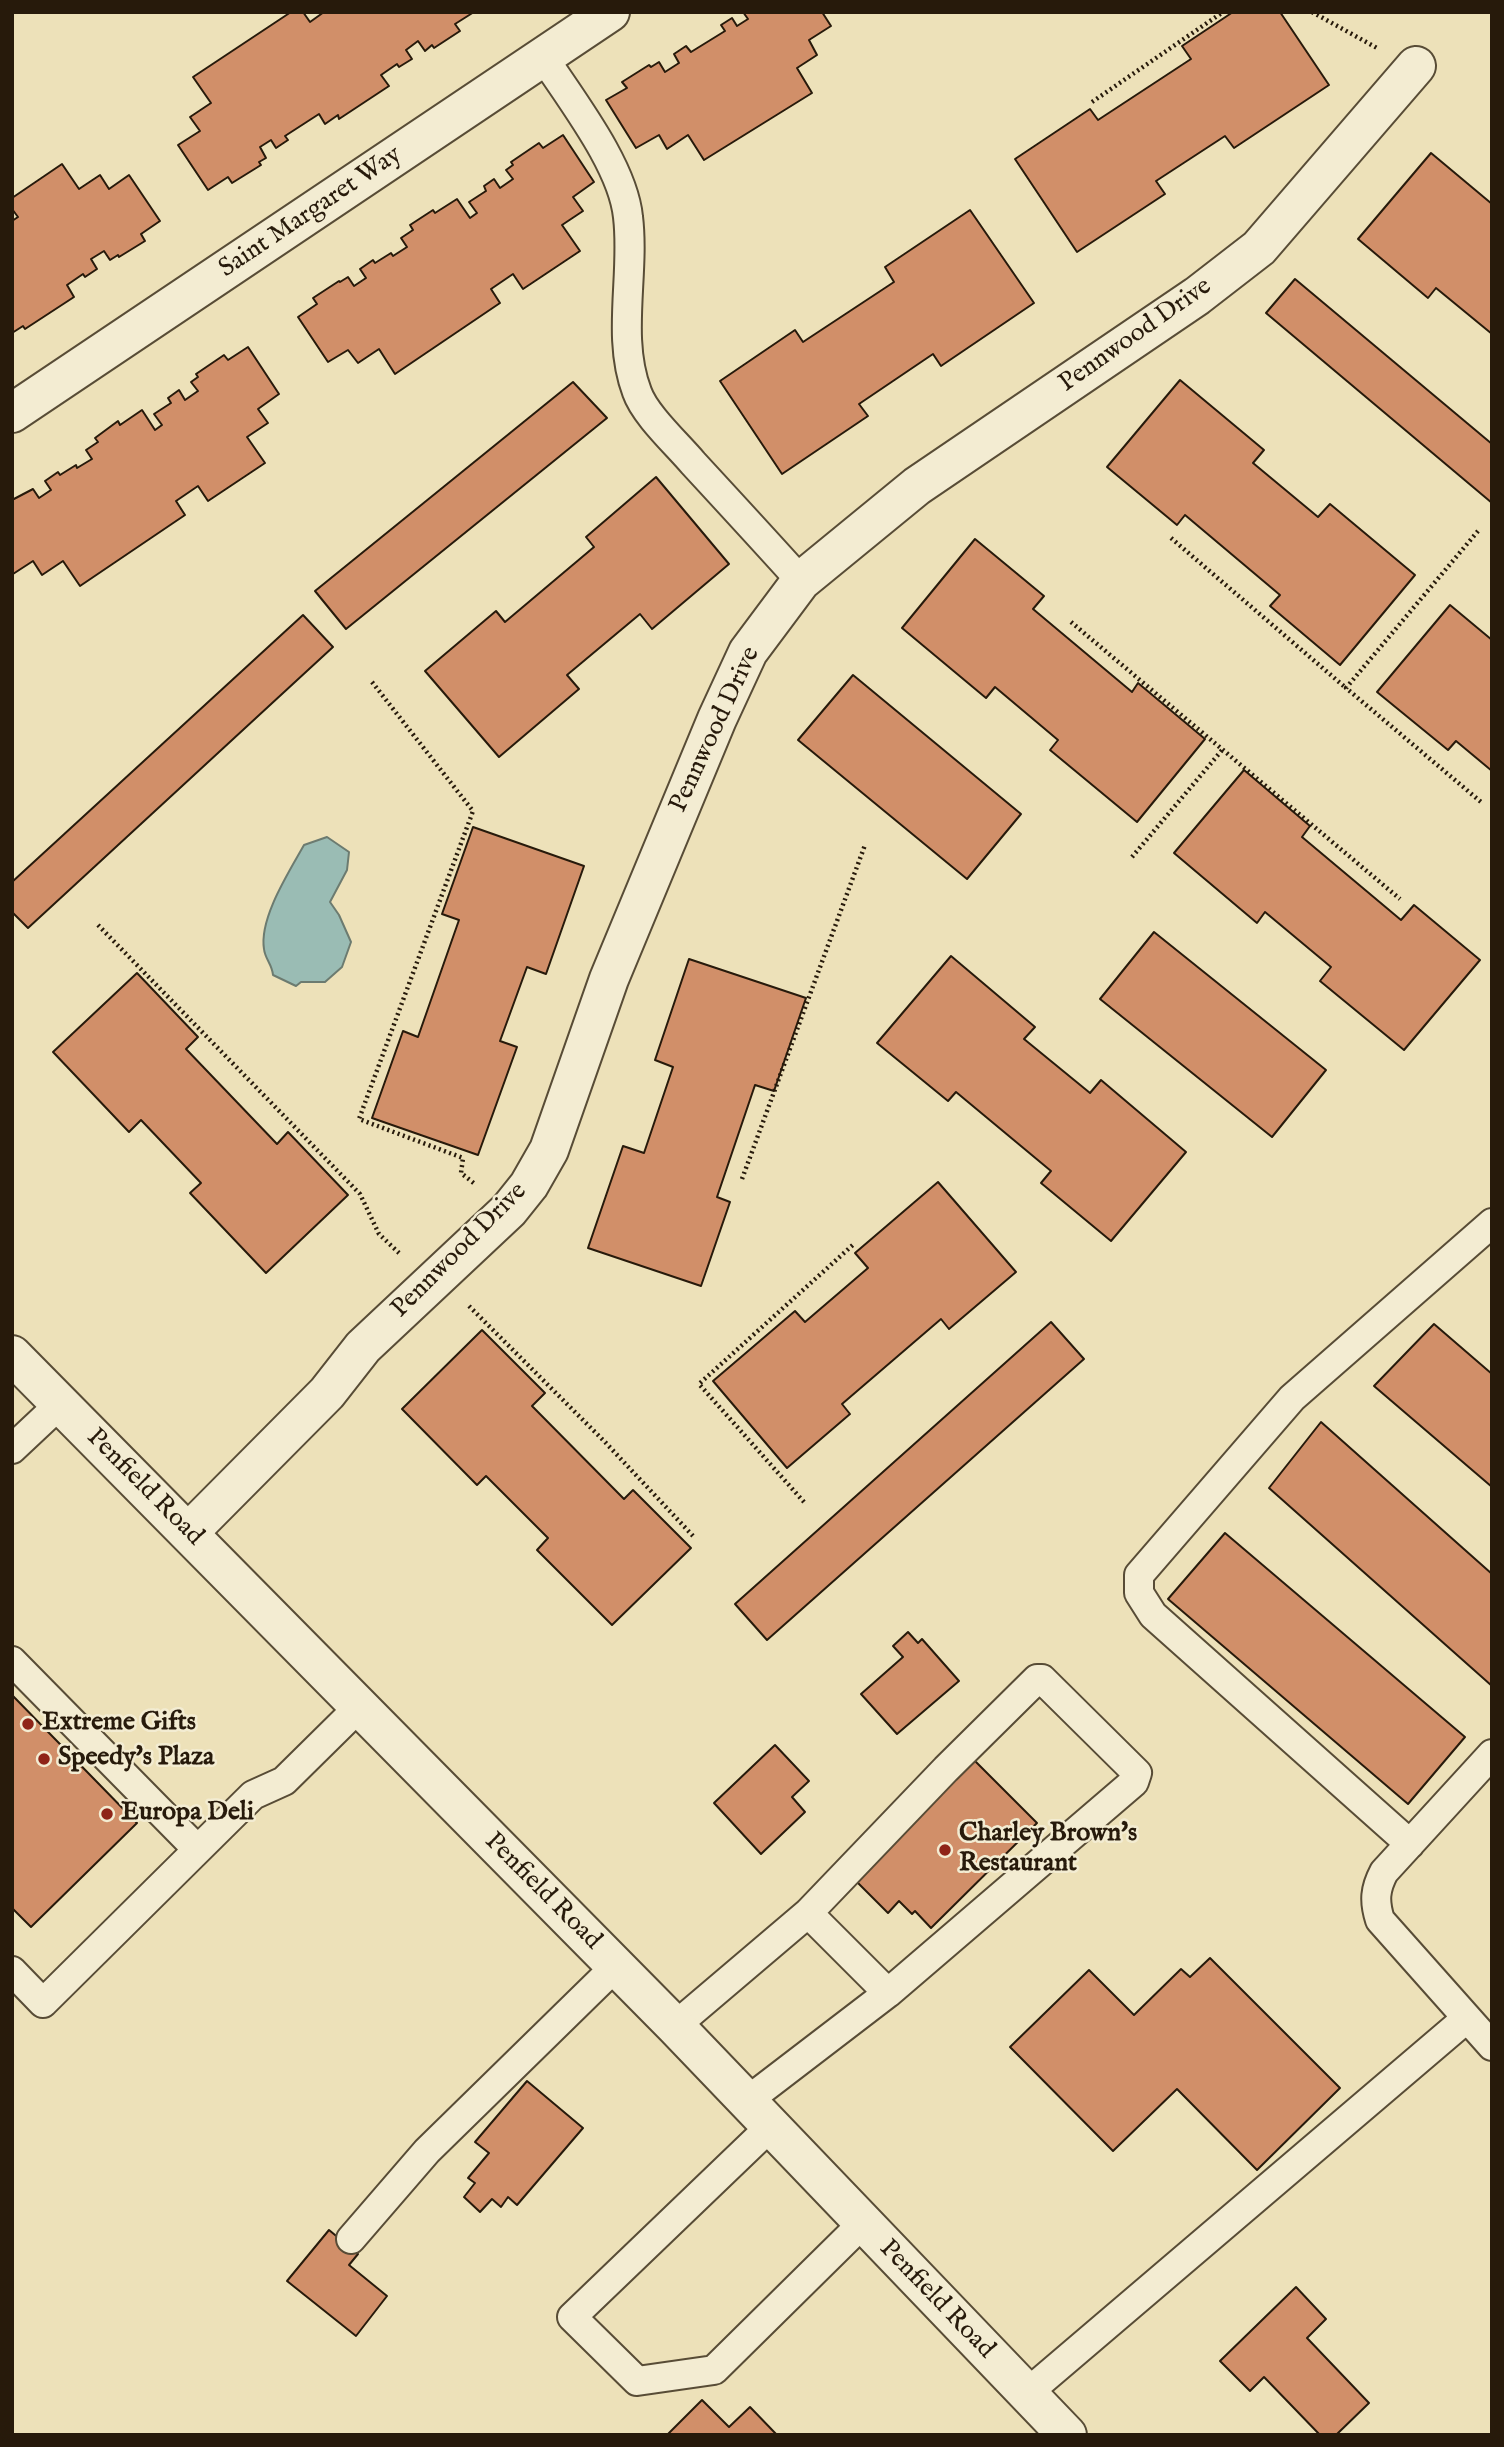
<!DOCTYPE html>
<style>
body{margin:0}
#map{position:relative;width:1504px;height:2447px;overflow:hidden;background:#ede1b9;font-family:"IM FELL English",serif}
canvas{display:block}
.frame{position:absolute;inset:0;border:14px solid #271a0b;pointer-events:none}
</style>
<div id="map">
<canvas width="1504" height="2447"></canvas>
<div class="frame"></div>
</div>
<script>
const context = document.querySelector('canvas').getContext('2d');
context.lineJoin = 'round';
function fillPath(path, color) {
  context.fillStyle = color;
  context.fill(path, 'evenodd');
}
function strokePath(path, color, width, dash) {
  context.strokeStyle = color;
  context.lineWidth = width;
  context.lineCap = dash ? 'butt' : 'round';
  context.setLineDash(dash || []);
  context.stroke(path);
}
function write(font, color, halo, rows, align = 'center') {
  context.font = font + ' "IM FELL English",serif';
  context.lineWidth = 5;
  context.setLineDash([]);
  context.textBaseline = 'middle';
  context.strokeStyle = halo;
  context.fillStyle = color;
  for (const [text, x, y, turn = 0] of rows) {
    context.save();
    context.translate(x, y);
    context.rotate((+turn || 0) * Math.PI / 180);
    context.textAlign = isNaN(turn) ? turn : align;
    if (halo) context.strokeText(text, 0, 0);
    context.fillText(text, 0, 0);
    context.restore();
  }
}
const water = new Path2D(`
 M327 837 349 852 347 870 330 902 339 915 351 942 342 967 325 982H301L296 986 273 975C272 964 265 959 264 949 259 918 289 872 304 845Z`);
fillPath(water, '#9abcb4');
strokePath(water, '#6c7b70', 2);
const building = new Path2D(`
 M291 12H303L310 22 324 12H474L455 24 460 31 434 48 432 45 425 51 418 41 406 50 412 59 399 67 397 64 381 75 389 86 339 119 338 115 325 124 319 114 285 136 288 140 276 148 271 140 260 147 266 158 259 162 261 165 232 183 228 177 208 190 178 145 200 131 190 117 211 103 193 77Z
 M743 12H822L831 26 809 40 817 55 797 68 812 93 704 160 688 135 667 149 659 135 636 148 606 100 627 88 622 82 649 65 651 67 659 62 665 72 679 63 674 54 686 46 691 52 725 31 721 25 732 18 737 26 748 19Z
 M1233 12H1280L1329 85 1234 148 1225 136 1156 181 1165 194 1077 252 1015 159 1090 109 1098 120 1191 59 1182 46Z
 M563 135 594 182 573 197 583 211 562 225 580 251 523 289 513 274 491 289 500 303 395 374 379 349 358 363 348 350 328 362 298 317 317 304 313 298 339 281 340 282 348 277 354 286 366 278 360 269 373 260 375 263 391 253 393 256 407 247 401 238 413 230 410 225 433 210 435 213 457 199 470 218 477 213 469 202 486 191 484 186 494 179 500 188 513 179 506 170 513 165 511 162 539 143 543 148Z
 M1431 153 1492 204V334L1436 288 1428 298 1358 239Z
 M62 164 79 189 100 175 109 189 129 175 160 221 141 234 145 241 119 257 118 255 110 260 104 251 91 259 97 269 85 277 83 274 67 285 74 297 25 329 23 326 12 333V221L18 217 12 209V198Z
 M970 210 1034 303 941 366 933 354 859 404 868 416 782 474 720 381 795 330 803 342 894 282 885 267Z
 M1295 279 1492 444V503L1266 313Z
 M248 347 279 394 258 409 268 423 247 437 265 463 208 501 198 486 176 501 185 515 80 586 63 561 42 575 33 561 13 574 12 500 33 489 39 498 51 490 45 481 58 472 60 475 76 465 77 468 92 459 86 450 98 442 95 438 118 421 120 425 142 410 155 430 162 425 154 414 171 403 168 398 179 390 185 400 198 391 191 382 198 377 196 374 224 355 228 360Z
 M1180 380 1264 450 1253 463 1318 517 1330 504 1415 575 1340 665 1270 606 1280 595 1185 515 1177 525 1107 467Z
 M573 382 607 418 346 629 315 591Z
 M656 477 729 564 652 629 640 614 567 675 579 689 499 757 425 671 496 611 505 622 594 547 586 537Z
 M975 539 1044 596 1033 609 1132 692 1138 683 1205 739 1137 822 1050 750 1058 740 995 687 986 698 902 628Z
 M1450 605 1492 640V771L1456 741 1448 750 1377 692Z
 M303 615 333 647 28 928 12 912V882Z
 M853 675 1021 814 967 879 798 740Z
 M1244 770 1310 826 1302 837 1401 920 1414 905 1480 960 1404 1050 1320 981 1331 967 1265 912 1257 923 1174 853Z
 M473 827 584 866 546 974 527 967 500 1041 517 1047 478 1155 372 1118 403 1031 418 1037 459 920 442 914Z
 M1154 932 1326 1070 1272 1137 1100 999Z
 M951 956 1035 1027 1024 1039 1090 1093 1101 1080 1186 1152 1111 1241 1041 1183 1051 1171 956 1092 948 1101 877 1043Z
 M689 959 806 998 774 1091 755 1085 717 1197 730 1202 701 1286 588 1248 623 1146 644 1153 673 1067 655 1060Z
 M137 973 198 1037 186 1049 277 1144 288 1132 348 1195 266 1273 190 1193 201 1183 141 1120 129 1132 53 1052Z
 M938 1182 1016 1272 949 1329 941 1319 842 1404 850 1414 787 1468 713 1381 795 1311 805 1322 868 1268 855 1253Z
 M1051 1322 1084 1359 767 1640 735 1604Z
 M1434 1324 1492 1374V1487L1374 1386Z
 M482 1330 545 1393 532 1406 624 1499 633 1490 691 1548 612 1625 537 1550 548 1538 486 1476 477 1485 402 1409Z
 M1321 1422 1492 1574V1686L1269 1488Z
 M1225 1533 1465 1737 1408 1804 1168 1599Z
 M908 1632 918 1643 922 1639 959 1681 897 1734 861 1694 903 1657 893 1646Z
 M12 1695 137 1823 31 1927 12 1908Z
 M775 1745 809 1781 792 1797 805 1812 761 1854 714 1803Z
 M972 1758 1037 1823 931 1928 915 1911 912 1914 899 1901 888 1913 852 1877Z
 M1210 1958 1340 2088 1257 2170 1177 2089 1113 2151 1010 2047 1089 1970 1134 2015 1181 1969 1190 1977Z
 M527 2081 583 2128 517 2205 508 2197 501 2207 492 2199 480 2212 464 2197 475 2183 468 2178 489 2153 475 2142Z
 M329 2230 358 2254 349 2265 387 2296 356 2336 287 2281Z
 M1296 2287 1326 2319 1307 2338 1369 2403 1336 2435H1320L1264 2377 1250 2391 1220 2361Z
 M702 2400 729 2427 750 2407 777 2435H667Z`);
fillPath(building, '#d18f69');
strokePath(building, '#271a0b', 2);
const service = new Path2D(`
 M544 58C572 101 623 166 628 217 635 274 616 337 637 392 645 415 677 444 693 463 729 502 765 541 801 581
 M12 1449 60 1404
 M12 1661 197 1849
 M1492 1754 1384 1872C1375 1889 1374 1901 1380 1920L1492 2046
 M1410 1844 1153 1615 1139 1593V1575L1292 1398 1492 1223
 M808 1913 888 1993
 M12 1971 43 2003 253 1795 284 1781 359 1707
 M675 2026 808 1913 946 1769 1037 1679H1042L1137 1773 1134 1782 888 1993 747 2101
 M771 2126 572 2317 637 2381 714 2370 863 2223
 M351 2239 427 2151 616 1966
 M1026 2394 1467 2018`);
const minor = new Path2D(`
 M12 413 610 12
 M189 1532 327 1393 363 1347 509 1210 529 1185 549 1150 609 979 717 719 748 652 801 581 917 486 1197 296 1259 248 1416 66`);
const tertiary = new Path2D(`
 M12 1355 675 2026 1067 2435`);
strokePath(service, '#584c36', 32);
strokePath(minor, '#584c36', 42);
strokePath(tertiary, '#584c36', 42);
strokePath(new Path2D(`
 M1312 12 1377 48
 M1092 102 1223 12
 M1478 531 1346 688 1481 802
 M1171 538 1346 688
 M1071 622 1400 899
 M372 682 473 811 359 1119 463 1158 461 1173 475 1184
 M1132 857 1223 749
 M98 925 360 1194 379 1234 399 1253
 M742 1179 865 845
 M469 1306 605 1442 694 1537
 M804 1502 699 1384 855 1243`), '#271a0b', 4.5, [2, 3.5]);
strokePath(service, '#f3ecd2', 28);
strokePath(minor, '#f3ecd2', 38);
strokePath(tertiary, '#f3ecd2', 38);
for (const [x, y, r, color] of [
 [28,1724,7,"#8f2418"],
 [44,1759,7,"#8f2418"],
 [107,1814,7,"#8f2418"],
 [945,1850,7,"#8f2418"]
]) {
  const dot = new Path2D();
  dot.arc(x, y, r, 0, 2 * Math.PI);
  context.fillStyle = color;
  context.fill(dot);
  strokePath(dot, '#f3ecd2', 2.5);
}
write('26px', '#271a0b', '#f3ecd2', [
 ["Saint Margaret Way",311,213,-34],
 ["Pennwood Drive",1136,336,-35],
 ["Pennwood Drive",716,730,-65],
 ["Pennwood Drive",460,1251,-45],
 ["Penfield Road",144,1488,45],
 ["Penfield Road",542,1892,45],
 ["Penfield Road",936,2300,46]
]);
write('bold 26px', '#271a0b', '#f3ecd2', [
 ["Extreme Gifts",42,1724],
 ["Speedy's Plaza",58,1759],
 ["Europa Deli",121,1814],
 ["Charley Brown's",959,1835],
 ["Restaurant",959,1865]
], 'left');
</script>
